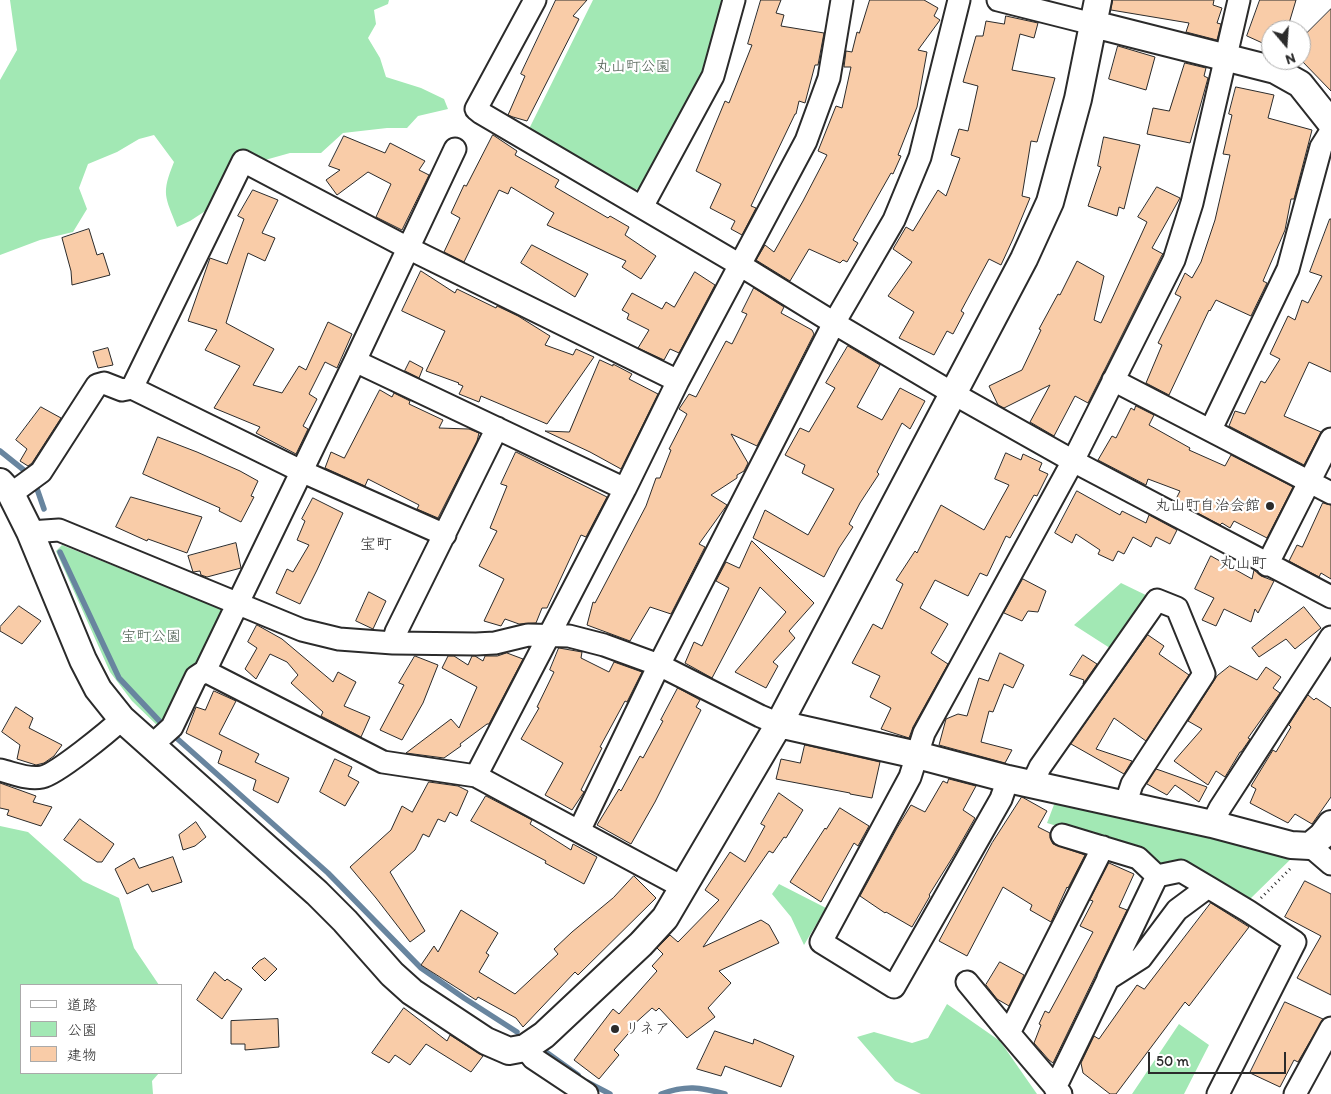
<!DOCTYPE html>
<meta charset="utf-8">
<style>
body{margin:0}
#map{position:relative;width:1331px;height:1094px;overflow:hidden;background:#fff;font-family:Itim,"Klee One",sans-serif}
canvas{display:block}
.legend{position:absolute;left:20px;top:984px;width:162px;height:90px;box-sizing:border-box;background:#fff;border:1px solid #aaa;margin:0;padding:6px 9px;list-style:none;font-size:15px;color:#2b2b2b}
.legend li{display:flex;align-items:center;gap:10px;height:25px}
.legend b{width:25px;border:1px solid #aaa}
.north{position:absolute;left:1261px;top:20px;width:50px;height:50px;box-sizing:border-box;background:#fff;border:1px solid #aaa;border-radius:50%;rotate:162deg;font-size:14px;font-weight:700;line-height:20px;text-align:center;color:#2b2b2b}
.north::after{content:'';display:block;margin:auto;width:18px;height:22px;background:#2b2b2b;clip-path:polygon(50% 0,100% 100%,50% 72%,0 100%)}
.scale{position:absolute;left:1148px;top:1052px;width:138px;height:22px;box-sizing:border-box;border:2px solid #2b2b2b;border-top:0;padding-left:6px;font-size:15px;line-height:18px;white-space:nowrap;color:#2b2b2b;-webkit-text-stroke:4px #fff;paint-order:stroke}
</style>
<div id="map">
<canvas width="1331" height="1094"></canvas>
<ul class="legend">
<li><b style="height:6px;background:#fff"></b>道路</li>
<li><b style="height:14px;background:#a2e8b4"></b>公園</li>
<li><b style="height:14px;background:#f9cca8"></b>建物</li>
</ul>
<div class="north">N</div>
<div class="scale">50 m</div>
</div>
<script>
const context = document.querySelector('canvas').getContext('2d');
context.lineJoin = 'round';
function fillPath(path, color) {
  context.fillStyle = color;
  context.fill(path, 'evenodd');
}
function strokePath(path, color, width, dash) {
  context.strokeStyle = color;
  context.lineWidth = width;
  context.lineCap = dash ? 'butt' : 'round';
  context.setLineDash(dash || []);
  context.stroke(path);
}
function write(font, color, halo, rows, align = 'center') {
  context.font = font + ' Itim,"Klee One",sans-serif';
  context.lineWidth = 4.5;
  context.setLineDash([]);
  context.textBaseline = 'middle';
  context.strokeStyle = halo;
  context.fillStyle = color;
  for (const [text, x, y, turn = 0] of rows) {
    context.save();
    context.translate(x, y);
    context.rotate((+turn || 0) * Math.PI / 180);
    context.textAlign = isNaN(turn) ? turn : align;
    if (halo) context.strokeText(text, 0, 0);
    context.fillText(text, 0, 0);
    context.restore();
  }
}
fillPath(new Path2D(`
 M10 0H389L388 4 374 10 376 24 368 38 380 58 386 77 421 88 444 99 448 109 418 116 407 128H387L343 133 321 153H290L265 160 227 174 213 206 190 221 177 227C165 196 161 194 174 162L154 135 139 139 117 152 88 164 79 188 87 209 73 232 40 240 0 255V80L17 50Z
 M593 0H722L701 79 644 187 630 191 528 131Z
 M62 545 224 610 162 730 132 701 110 672 56 551Z
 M1121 583 1154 599 1116 652 1074 625Z
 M1055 802 1297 853 1250 899 1182 868 1163 872 1145 853 1047 823Z
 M0 826 28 832 83 881 119 898 134 948 159 985H21V1073H159L152 1081 153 1094H0Z
 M779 884 826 908 804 945 791 917 772 894Z
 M947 1004 1000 1041 1037 1094H921L895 1081 857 1037 874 1032 912 1043 928 1038Z
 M1179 1024 1209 1045 1184 1094H1132Z`), '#a2e8b4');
strokePath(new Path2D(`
 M0 451 30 475
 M35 483 44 509
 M60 552 119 678 165 727
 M172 734 328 873 421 968 464 998 517 1032
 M546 1052 578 1075
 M587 1082 610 1094
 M661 1094C686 1085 700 1087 725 1094`), '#68859f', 5.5);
const building = new Path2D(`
 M556 0H587L573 16 579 19 527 121 513 117 508 115 525 76 521 74Z
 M761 0H781L776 13 784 15 781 26 824 33 818 65H815L805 103 799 101 796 114H795L751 206 756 208 742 235 731 229 735 221 710 208 721 184 696 171 725 101 729 103 752 45 748 44Z
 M870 0H924L938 8 934 16 940 20 918 50 927 52 917 107 898 155 901 156 893 174 891 173 853 240 858 243 847 262 843 260 840 263 809 249 790 281 756 260 765 245 774 252 803 201 827 155 818 151 836 106 842 108 851 67H844L846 51 852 52 857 32 859 33Z
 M1113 0H1214L1213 5 1222 8 1217 23 1221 24 1217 40 1186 32 1189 23 1111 10Z
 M1260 0H1296L1287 30H1271V40L1269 46 1247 36Z
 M1331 9V91L1301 60V39Z
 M1006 16 1038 23 1034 38 1020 34 1012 70 1055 78 1037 142 1031 141 1022 196 1030 198 1013 239 1001 265 989 259 961 311 964 313 953 334 947 331 934 355 899 338 914 312 888 296 912 262 893 249 906 227 913 231 938 190 946 196 960 158 951 155 959 129 968 131 978 86 963 82 976 36H983L986 21 1004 24Z
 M1118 46 1155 57 1146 90 1109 79Z
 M1185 63 1206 68 1204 76 1208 78 1190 143 1147 134 1153 108 1169 111Z
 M1236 87 1274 95 1268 118 1312 130 1294 199H1291L1285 230 1263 281 1267 283 1251 316 1216 300 1210 311 1209 310 1169 395 1146 383 1162 345 1158 343 1181 297 1175 294 1185 273 1192 278 1201 262 1215 220 1230 155 1223 154 1232 115 1229 114Z
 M493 135 517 151 515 155 559 180 555 187 608 218 610 216 629 227 625 235 656 256 641 279 622 267 626 261 547 225 554 213 511 187 508 194 499 190 464 262 444 252 460 218 451 213 464 185 466 186Z
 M344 136 385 153 390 143 425 161 419 170 429 175 402 230 376 217 391 184 368 172 337 195 326 180 340 170 329 166Z
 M1104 137 1140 145 1124 209 1119 207 1117 216 1088 206 1101 167 1098 166Z
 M1157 187 1180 198 1152 248 1163 254 1162 255 1088 403 1075 396 1054 436 1030 422 1050 385 1004 408 998 405 989 386 1022 370 1041 330 1039 329 1058 294 1060 295 1077 261 1104 276 1094 320 1101 323 1147 222 1138 217Z
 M253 190 278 200 262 233 275 238 265 261 248 253 226 323 274 349 253 385 282 393 299 366 306 370 328 322 352 334 337 368 325 362 309 394 317 399 303 426 308 429 296 454 256 433 260 427 214 408 240 366 205 350 217 330 188 321 210 258 227 264 244 219 238 216Z
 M1330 219H1331V372L1309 362 1284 416 1321 432 1304 465 1229 426 1235 411 1245 414 1261 381 1265 383 1280 359 1270 354 1288 316 1295 320 1302 300 1308 303 1322 276 1310 272Z
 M89 229 97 255 103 253 110 275 72 285 71 271 62 238Z
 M532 245 588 274 575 297 521 263Z
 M421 271 455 293 457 289 496 308 497 306 518 316 550 336 545 345 573 355 576 349 594 357 547 424 481 396 479 402 459 394 463 386 458 384 459 383 426 371 445 331 402 311Z
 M695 272 715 285 679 353 670 349 664 360 638 348 649 330 627 319 629 314 622 310 632 293 662 309 666 302 674 307Z
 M754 288 784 307 781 313 812 330 814 334 757 446 731 434 748 463 744 471 737 475V478L711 495 727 505 699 544 705 547 671 614 650 607 630 641 587 625 593 602 595 603 646 506 656 478H660L671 450 669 449 687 414 679 409 689 394 696 397 726 341 732 344 747 314 742 312Z
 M848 346 880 365 857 407 882 420 900 388 925 401 910 429 902 423 877 472 879 474 860 503 849 524 853 527 839 548 824 577 753 538 765 510 808 535 834 489 802 473 805 465 785 455 800 428 809 432 835 388 826 383Z
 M108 348 113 365 98 368 93 352Z
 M600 360 613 366V364L632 374 629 379 658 394 621 469 590 452 545 431 569 432Z
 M410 361 423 368 419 378 405 371Z
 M380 390 392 397 394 393 410 401 409 404 443 420 439 428 469 429 479 433 477 441 438 518 417 509 419 505 368 479 365 486 325 468 331 452 344 458Z
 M1136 406 1154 415 1149 425 1190 448 1189 450 1225 466 1231 455 1293 487 1267 538 1234 521 1230 528 1222 523 1220 525 1175 501 1180 491 1148 479 1146 485 1098 460 1112 436 1116 438 1131 408 1134 410Z
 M41 407 61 418 32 463 28 466 20 461 27 449 16 440Z
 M158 437 197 452 240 471 258 481 251 496 254 497 241 522 219 511 220 508 143 474Z
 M516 452 607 497 586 537 581 535 547 608H542L536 623 519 624 505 619 501 626 484 621 504 579 479 566 497 531 490 528 507 486 501 484Z
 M1006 453 1021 460 1023 454 1042 463 1039 470 1048 474 1037 496 1034 495 1010 538 1006 536 987 576 980 573 968 596 935 580 920 608 948 624 931 653 948 664 913 727 909 738 881 729 891 708 870 697 880 676 852 663 873 624 882 629 903 584 896 580 915 551 917 553 941 505 984 530 1009 485 995 479Z
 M1077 491 1120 515 1122 511 1146 523 1149 515 1177 530 1170 544 1156 537 1151 547 1133 537 1124 554 1118 551 1113 561 1098 554 1100 550 1076 534 1072 543 1055 533Z
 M131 497 202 517 187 553 148 539 147 541 116 527Z
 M313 498 343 513 317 570 300 604 276 593 287 569 293 572 309 545 297 540 305 521 302 519Z
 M1323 503 1331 505V579L1321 573 1319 577 1289 561 1297 545 1302 547Z
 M752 541 814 603 789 631 795 638 773 662 778 666 766 688 735 672 786 612 760 587 712 678 685 663 694 642 702 646 729 588 716 581 726 562 739 568Z
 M236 543 241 568 207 577 201 575 200 571 193 572 188 556Z
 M1211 556 1252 579 1254 570 1261 576 1274 581 1258 613 1255 609 1251 622 1224 609 1216 626 1202 620 1214 598 1195 589Z
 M1023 579 1046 591 1038 612 1028 611 1022 621 1004 613Z
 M369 592 386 601 373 629 356 621Z
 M19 606 41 621 22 644 0 631V627Z
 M1304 607 1321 628 1295 649 1286 639 1259 657 1252 648Z
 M257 625 282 639 333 682 338 672 356 682 344 706 370 717 361 737 321 716 323 712 291 683 298 675 287 662 270 654 256 679 245 669 257 648 248 642Z
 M1148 635 1164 646 1159 654 1189 675 1146 741 1114 718 1096 749 1132 761 1124 774 1071 744Z
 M559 648 582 652 581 658 609 672 614 662 642 672 627 702 625 701 600 747 602 748 581 790 584 792 572 810 545 795 563 763 521 739 539 708 537 707 554 672 550 670Z
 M507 653 523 659 489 724H487L460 744 461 746 444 758 406 753 451 719 459 728 477 687 442 668 448 656H454L468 665 472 656H475L483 661 485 656H497Z
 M1000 653 1024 665 1013 688 1004 684 993 712 989 711 981 742 1012 750 1005 763 939 745 946 719 958 714 967 716 979 678 988 681Z
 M1083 655 1097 664 1083 684 1084 680 1070 675Z
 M415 656 438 665 423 703 402 740 380 730 404 685 399 683Z
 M1230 666 1257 680 1266 667 1281 677 1273 688 1280 693 1248 738 1250 739 1241 752H1240L1225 777 1216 771 1208 785 1174 761 1202 729 1188 721 1217 676Z
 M678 688 700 700 696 707 701 710 655 802 631 844 597 825 619 789 621 791 640 756 643 758 663 721 661 720Z
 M214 691 236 701 219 734 259 754 255 762 289 778 278 803 253 790 256 780 218 763 222 751 186 733 196 707 205 710Z
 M1308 695 1314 700 1316 698 1331 708V797L1312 824 1295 814 1288 823 1250 803 1256 789 1251 786 1273 750 1276 752 1291 727 1289 725Z
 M16 707 33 718 29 728 62 745 54 756 44 763 36 765 17 759 20 745 2 732Z
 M805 745 880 762 872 798 850 794V793L776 779 781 759 800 763Z
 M335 759 352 767 348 776 359 782 345 806 320 792Z
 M1156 769 1162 771 1207 787 1199 802 1175 785 1167 795 1147 784Z
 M949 779 976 786 963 810 975 818 954 855 929 895 930 896 912 927 886 912 885 913 860 896 897 828 911 805 925 812 943 781 947 783Z
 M429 782 458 786 468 791 457 816 450 812 445 822 438 819 429 837 423 834 415 850 390 872 425 931 410 942 376 898 350 867 391 830 402 806 412 812Z
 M0 783 36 796 33 802 52 807 41 826 7 815 9 810 0 808Z
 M779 793 803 810 786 838 784 837 773 853 769 851 703 947 761 920 769 925 779 943 719 971 731 983 708 1008 715 1017 687 1038 659 1008 656 1011 652 1008 632 1026 634 1027 614 1050 619 1055 599 1079 574 1060 613 1009 619 1014 657 971 652 966 663 954 657 948 670 935 678 942 719 900 705 890 730 852 745 862 765 826 761 824Z
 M486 796 532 820 530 824 571 850 573 844 597 857 584 884 545 863 546 861 471 821Z
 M1022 797 1047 811 1038 827 1050 833V838L1053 844 1085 855 1068 888 1067 887 1051 922 1030 910 1032 905 1003 887 967 956 939 941 992 843Z
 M840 808 869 826 858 846 854 843 821 902 790 882 825 828 826 829Z
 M80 819 114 844 102 862H97L64 840Z
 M196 822 206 837 195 846 183 850 179 835Z
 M173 857 182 882 152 892 148 884 127 894 115 869 134 858 139 868Z
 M1109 863 1134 874 1119 907 1127 910 1053 1063 1049 1060 1034 1043 1041 1025 1039 1024 1045 1011 1049 1013 1093 932 1080 926 1093 901 1090 900Z
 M634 876 656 898 578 975 575 972 523 1027 516 1018 478 997 476 1000 421 965 434 946 438 952 461 910 498 933 486 953 489 955 479 972 515 994 558 954 554 949 572 932 613 898Z
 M1305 881 1331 894V995L1297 978 1321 936 1285 917Z
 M1211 903 1249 927 1189 1006 1185 1002 1116 1094H1110L1083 1073 1081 1063 1094 1036 1099 1039 1137 985 1144 989Z
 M265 958 277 969 265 981 252 968 259 961Z
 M1000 962 1024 975 1009 1006 997 999 986 985Z
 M215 972 225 981 227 979 242 989 222 1019 197 1000Z
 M1285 1002 1323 1019 1298 1062 1294 1060 1280 1087 1250 1073Z
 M404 1008 447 1041 450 1035 483 1056 471 1072 426 1044 410 1065 395 1055 389 1063 372 1053Z
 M278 1019 279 1047 245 1050V1044H231V1021Z
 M715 1031 753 1044 754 1039 794 1056 781 1087 725 1066 721 1076 697 1069Z`);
fillPath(building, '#f9cca8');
strokePath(building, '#2b2b2b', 1);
const minor = new Path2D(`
 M535 0 476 109 481 113 740 265 834 323 954 394 1073 461 1331 597
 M998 0 1093 24
 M642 207 713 76 734 0
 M355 361 625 489
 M1113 380 1331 493
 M1211 429 1288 269 1321 147 1331 131
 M11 494 41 472 97 385 104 383 122 390 132 388
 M30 532 59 530 302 630 339 639 393 643 476 644 495 643 528 635 569 636 604 645 659 665 760 716 779 724
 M445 535 301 471 132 388 243 161 408 248 678 381
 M1267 565 1331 439
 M393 643 396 632 497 428
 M205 671 383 762 476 776 684 888
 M151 746 172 727 196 677 205 671 355 361 455 149
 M0 770C13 773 28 780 42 777 57 774 109 731 122 719
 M476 776 625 489 678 381 806 141 829 78 842 0
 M1008 779 1001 799 894 987 821 942 910 777 924 733 1073 461 1174 260 1192 203 1239 0
 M1032 784 1040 767 1157 600 1177 608 1204 674 1132 784 1125 805
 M1212 824 1220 808 1331 637
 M579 831 659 665 834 323 894 220 920 157 959 0
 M1062 835 1138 858 1157 876
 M1310 846 1331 864
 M1108 978 1157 876 1181 871 1208 887
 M967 982 1009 1033
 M525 1048 533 1058 587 1094
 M1055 1088 1108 979 1141 958 1177 910 1208 887 1248 911 1295 942 1218 1094
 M1061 1094 1009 1033 1103 847
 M1295 1094 1331 1028`);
const tertiary = new Path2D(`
 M1093 24 1275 70 1300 84 1331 123
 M0 482 11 494 30 532 83 660 98 689 122 719 317 893 345 921 392 974 412 992 486 1041 509 1051 525 1048 544 1035 641 944 665 918 779 724 1024 259 1050 202 1078 99 1098 0
 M779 724 917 755 1008 779 1212 824 1291 845 1310 846 1322 836 1331 824`);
strokePath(minor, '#2b2b2b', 25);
strokePath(tertiary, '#2b2b2b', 30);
strokePath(new Path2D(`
 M1261 898 1292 867`), '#2b2b2b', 3, [1, 4]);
strokePath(minor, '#fff', 21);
strokePath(tertiary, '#fff', 26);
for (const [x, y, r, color] of [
 [1270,506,5,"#2b2b2b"],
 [615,1029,5,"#2b2b2b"]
]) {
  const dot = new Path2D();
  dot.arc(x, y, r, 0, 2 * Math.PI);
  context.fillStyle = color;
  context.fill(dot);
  strokePath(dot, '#fff', 2);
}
write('15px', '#495a4d', '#fff', [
 ["丸山町公園",633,67],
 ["宝町公園",151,637]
]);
write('15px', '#2b2b2b', '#fff', [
 ["丸山町自治会館",1260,506],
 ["リネア",625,1029,"left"]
], 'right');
write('16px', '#2b2b2b', '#fff', [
 ["宝町",376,545],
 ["丸山町",1243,564]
]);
</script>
